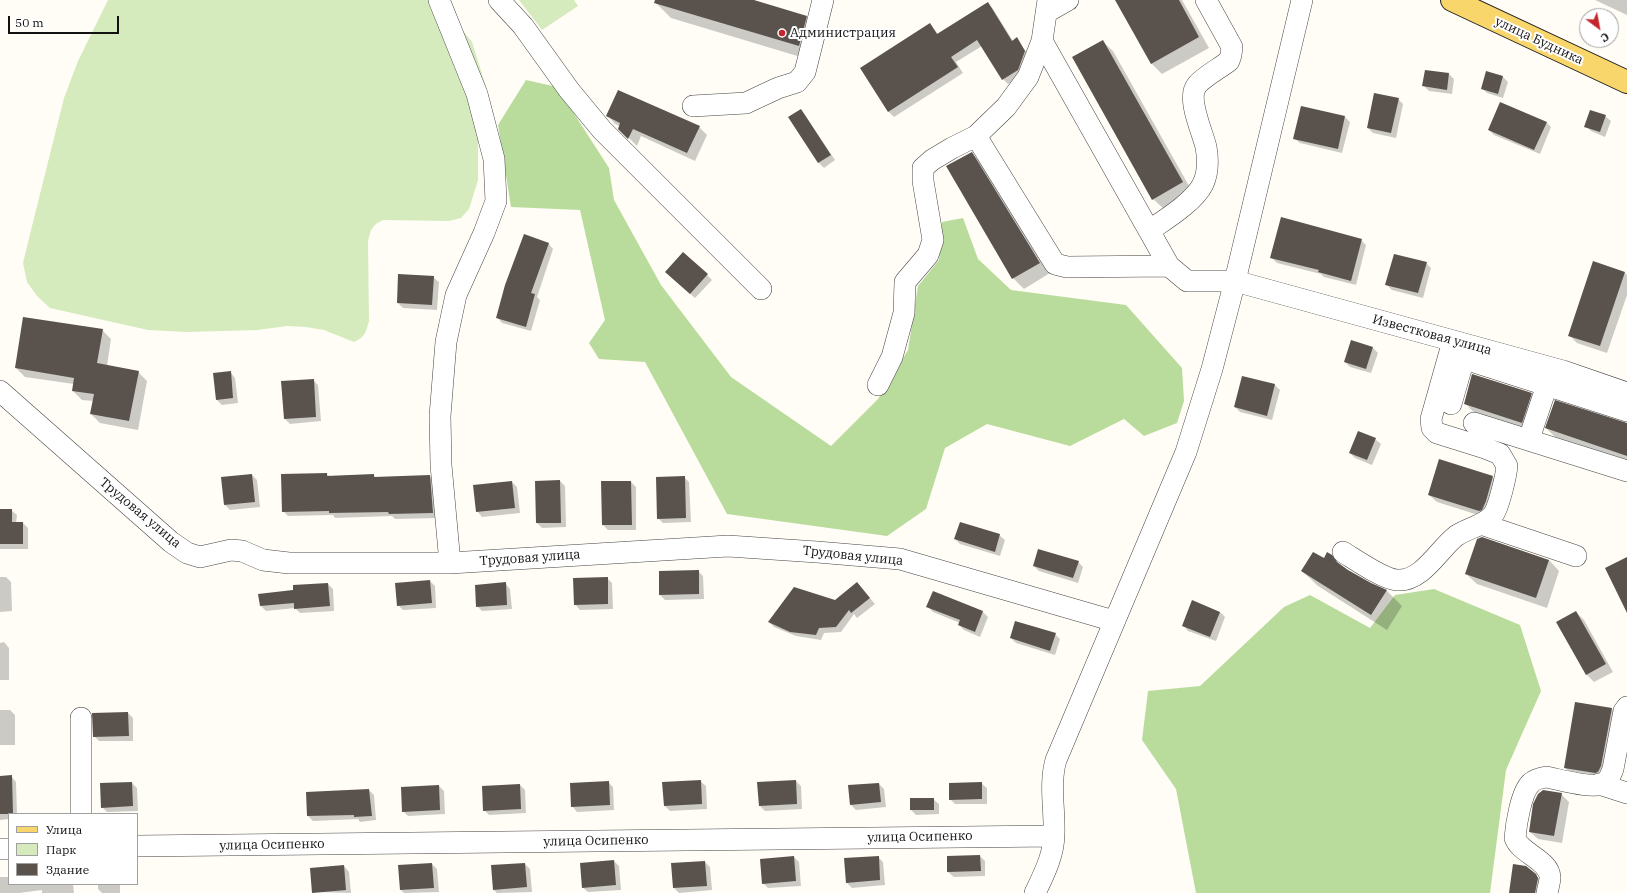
<!DOCTYPE html>
<meta charset="utf-8">
<style>
body{margin:0}
#map{position:relative;width:1627px;height:893px;overflow:hidden;background:#fffdf5;font-family:"IBM Plex Serif",serif}
canvas{display:block}
.legend{position:absolute;left:8px;top:813px;width:130px;height:72px;box-sizing:border-box;background:#fff;border:1px solid #a0a0a0;margin:0;padding:5px 7px;list-style:none;font-size:12px;color:#111}
.legend li{display:flex;align-items:center;gap:8px;height:20px}
.legend b{width:20px;border:1px solid #a0a0a0}
.north{position:absolute;left:1579px;top:8px;width:40px;height:40px;box-sizing:border-box;background:#fff;border:1px solid #a0a0a0;border-radius:50%;rotate:148deg;font-size:11px;font-weight:700;line-height:16px;text-align:center;color:#111}
.north::after{content:'';display:block;margin:auto;width:14px;height:18px;background:#c4262e;clip-path:polygon(50% 0,100% 100%,50% 72%,0 100%)}
.scale{position:absolute;left:8px;top:16px;width:111px;height:18px;box-sizing:border-box;border:2px solid #111;border-top:0;padding-left:5px;font-size:12px;line-height:14px;white-space:nowrap;color:#111;-webkit-text-stroke:3px #fff;paint-order:stroke}
</style>
<div id="map">
<canvas width="1627" height="893"></canvas>
<ul class="legend">
<li><b style="height:5px;background:#f9d66b"></b>Улица</li>
<li><b style="height:11px;background:#d5ebbd"></b>Парк</li>
<li><b style="height:11px;background:#5a524d"></b>Здание</li>
</ul>
<div class="north">С</div>
<div class="scale">50 m</div>
</div>
<script>
const context = document.querySelector('canvas').getContext('2d');
context.lineJoin = 'round';
function fillPath(path, color) {
  context.fillStyle = color;
  context.fill(path, 'evenodd');
}
function strokePath(path, color, width, dash) {
  context.strokeStyle = color;
  context.lineWidth = width;
  context.lineCap = dash ? 'butt' : 'round';
  context.setLineDash(dash || []);
  context.stroke(path);
}
function write(font, color, halo, rows, align = 'center') {
  context.font = font + ' "IBM Plex Serif",serif';
  context.lineWidth = 4;
  context.setLineDash([]);
  context.textBaseline = 'middle';
  context.strokeStyle = halo;
  context.fillStyle = color;
  for (const [text, x, y, turn = 0] of rows) {
    context.save();
    context.translate(x, y);
    context.rotate((+turn || 0) * Math.PI / 180);
    context.textAlign = isNaN(turn) ? turn : align;
    if (halo) context.strokeText(text, 0, 0);
    context.fillText(text, 0, 0);
    context.restore();
  }
}
fillPath(new Path2D(`
 M108 0H436L452 17 472 42 487 90 478 121V180L469 209 461 218 449 221 383 220C372 225 370 230 368 242L369 321C366 332 365 337 354 342L324 330 306 327 287 326 258 330 187 332 148 330 50 308 37 296 27 282 23 263 33 222 64 98 78 61Z
 M519 0H574L578 6 542 30Z`), '#d5ebbd');
fillPath(new Path2D(`
 M526 80 557 87 609 168 614 200 661 285 731 377 831 446 878 399 908 350 918 286 939 260 942 222 963 218 978 259 1011 290 1126 305 1182 368 1184 401 1177 423 1144 436 1124 419 1070 446 987 424 945 448 926 509 887 536 727 514 645 362 599 359 589 343 605 320 580 210 511 207 498 125Z
 M1434 589 1520 625 1541 691 1506 770 1490 893H1196L1176 789 1142 740 1148 691 1200 686 1284 607 1310 595 1370 628 1395 595Z`), '#b9dc9c');
fillPath(new Path2D(`
 M657 0H750L806 17 822 32 814 61 671 18 656 3Z
 M1122 0H1182L1209 48 1162 74 1151 63Z
 M1595 0H1627V15Z
 M988 3 993 9 1013 41 1017 39 1030 57 1023 75 1008 84 1003 79 982 46 956 62 963 73 894 117 888 111 930 24 938 34Z
 M1102 41 1113 51 1193 193 1164 209 1153 199Z
 M1487 72 1503 77 1508 82 1503 98 1487 93 1482 88Z
 M1449 74 1454 79 1452 94 1429 91 1424 86Z
 M1398 99 1403 104 1396 138 1373 133 1368 128Z
 M800 110 805 115 835 160 824 168 819 163 789 117Z
 M608 116 699 127 707 135 695 161 641 136 637 146 619 128 620 126 615 124Z
 M1605 116 1611 121 1605 137 1591 131 1586 126Z
 M1345 117 1350 122 1342 153 1300 143 1294 138Z
 M1546 122 1551 127 1540 154 1494 135 1489 130Z
 M971 153 982 163 1050 273 1024 289 1013 278Z
 M1361 240 1366 245 1356 285 1324 277 1321 274 1277 263 1272 258Z
 M548 243 553 249 537 297 540 300 531 331 502 323 497 317Z
 M1426 263 1431 268 1423 298 1392 290 1387 285Z
 M1624 272 1627 275V295L1607 353 1577 343 1569 335Z
 M707 275 712 280 695 298 671 277Z
 M433 277 439 282 437 310 403 308 398 303Z
 M102 330 111 339 107 366 138 372 147 381 138 430 100 423 91 414 94 401 82 400 73 391 74 384 25 377 16 368Z
 M1373 348 1378 353 1371 373 1350 367 1345 362Z
 M230 372 235 378 238 403 222 405 217 400Z
 M1243 377 1275 385 1280 390 1272 420 1240 412 1235 407Z
 M313 380 318 385 321 421 290 424 285 419Z
 M1531 394 1547 409 1537 437 1480 419 1465 403Z
 M1627 424V465L1562 444 1546 428Z
 M1375 439 1381 444 1372 465 1355 458 1350 453Z
 M327 474 329 476 374 475 376 478 430 476 435 482 438 518 395 519 392 516 335 518 333 515 288 516 283 511Z
 M252 475 257 480 260 507 230 510 225 505Z
 M684 477 689 482 691 522 663 523 658 518Z
 M1493 477 1500 485 1488 518 1437 502 1429 495Z
 M560 481 565 486 566 527 542 528 537 523Z
 M512 482 517 487 520 513 482 517 477 511Z
 M631 482 636 487V530H608L603 525Z
 M0 510H11L17 515 16 523H23L28 528V549H0Z
 M999 535 1005 540 1000 556 960 544 955 539Z
 M1331 556 1342 567 1371 584 1387 591 1402 606 1387 630 1318 586 1302 571Z
 M1549 560 1559 571 1547 608 1477 584 1466 574Z
 M1078 562 1083 567 1078 583 1039 571 1034 566Z
 M698 571 703 576 704 599 665 600 660 595V572Z
 M0 577H6L11 582 12 611 0 612Z
 M607 578 612 583 613 609 580 610 575 604Z
 M430 581 435 586 436 608 403 610 398 605Z
 M505 583 510 589 512 609 482 611 477 606Z
 M857 583 875 604 857 618 854 614 841 632 824 633 821 640 796 636 774 627 769 622 835 601Z
 M328 584 333 589 334 611 300 613 295 608 266 611 261 606 294 591Z
 M934 592 983 612 988 617 980 637 964 630 959 625 960 623 933 612 928 607Z
 M1192 602 1220 612 1225 617 1216 641 1188 631 1183 625Z
 M1576 612 1584 620 1613 672 1594 682 1586 674Z
 M1055 634 1060 639 1055 655 1016 643 1011 638Z
 M4 642 9 648V680H0V643Z
 M1576 703 1612 709 1620 717 1606 780 1573 775 1565 768Z
 M0 710H10L15 715V745H0Z
 M128 713 133 718V741H99L94 736Z
 M11 776 16 782 17 814H9V819L0 820V777Z
 M700 781 706 786 707 809 670 811 665 806 663 783Z
 M796 781 801 786 802 809 765 811 760 806Z
 M608 782 613 787 614 810 577 812 572 806Z
 M132 783 137 788 138 811 107 812 102 807Z
 M981 783 987 788V804H955L950 799Z
 M879 784 884 789 886 807 856 810 851 805Z
 M520 785 525 790 526 813 489 815 484 810Z
 M439 786 444 791 445 814 408 816 403 811Z
 M369 790 374 795 376 820 360 822 358 819 313 821 308 816 307 793Z
 M1561 794 1569 802 1562 843 1538 839 1530 832Z
 M933 799 939 804V814L916 815 911 810Z
 M980 856 985 861V876L954 877 948 872Z
 M794 857 799 862 801 886 768 888 763 883Z
 M878 857 883 862 885 885 852 888 847 883Z
 M614 861 619 866 621 890 588 892 582 887Z
 M705 862 710 867 712 890 679 893 674 888Z
 M432 864 437 869 439 892 404 893 401 890 399 866Z
 M525 864 530 869 532 892 497 893 494 890Z
 M344 866 349 872 351 893 313 892Z
 M1535 874 1543 883 1544 893H1510Z
 M0 877H9V884H73L74 893H42V890L19 893H0Z
 M98 884H120V893H102L98 889Z`), '#0003');
fillPath(new Path2D(`
 M655 0H754L807 16 799 46 654 3Z
 M1115 0H1179L1199 37 1151 64Z
 M988 2 1012 41 1017 37 1025 51 1018 70 1002 80 977 40 951 57 958 67 888 112 860 68 930 23 937 34Z
 M1103 40 1183 182 1152 200 1072 57Z
 M1425 70 1449 73 1447 90 1422 86Z
 M1486 71 1503 76 1498 94 1481 89Z
 M618 90 700 126 687 153 633 129 628 139 618 129 620 123 606 116Z
 M1374 93 1399 98 1391 133 1367 128Z
 M1500 102 1547 122 1534 150 1488 130Z
 M1301 106 1345 116 1338 149 1293 139Z
 M801 109 831 155 818 163 788 117Z
 M1590 110 1606 115 1600 132 1584 127Z
 M972 152 1040 263 1012 279 946 166Z
 M1281 217 1362 239 1351 281 1318 272 1319 270 1270 258Z
 M524 234 549 243 531 293 535 294 526 327 496 318 505 285Z
 M683 252 708 274 690 294 665 272Z
 M1394 254 1427 262 1418 293 1385 285Z
 M1593 261 1625 272 1600 346 1568 336Z
 M398 274 434 276 432 305 397 303Z
 M23 317 103 329 97 363 139 371 129 421 90 414 94 394 72 391 74 378 15 368Z
 M1351 340 1373 347 1366 369 1344 362Z
 M231 371 233 398 216 400 213 373Z
 M1472 374 1532 393 1522 423 1464 404Z
 M1242 376 1275 384 1267 416 1234 407Z
 M314 379 316 417 284 419 281 381Z
 M1555 400 1627 423V456L1545 428Z
 M1358 431 1376 438 1367 460 1349 453Z
 M1439 459 1493 476 1486 501 1482 510 1479 511 1428 495Z
 M327 473V476L374 474V477L430 475 433 513 389 514 388 512 329 513V511L282 512 281 474Z
 M252 474 255 502 224 505 221 477Z
 M685 476 686 518 657 519 656 477Z
 M560 480 561 523H536L535 481Z
 M512 481 515 508 476 512 473 485Z
 M601 481H631L632 525H602Z
 M0 509H12V522H23V544H0Z
 M960 522 1000 534 995 552 954 539Z
 M1482 537 1549 560 1536 598 1465 574 1477 539Z
 M1038 549 1079 561 1073 578 1033 566Z
 M1313 552 1324 558 1327 552 1332 555 1337 562 1348 570 1371 583 1387 590 1371 615 1301 571Z
 M1627 557V613L1605 568Z
 M699 570V594L659 595V571Z
 M608 577V604L574 605 573 578Z
 M430 580 432 603 397 606 395 583Z
 M506 582 507 605 476 607 475 585Z
 M857 582 870 598 851 613 849 610 836 627 819 628 816 635 790 632 768 622 794 587 835 600Z
 M328 583 330 606 294 609V603L260 606 258 594 293 590V585Z
 M933 591 983 611 975 632 958 625 960 620 926 607Z
 M1192 600 1220 612 1210 637 1182 626Z
 M1576 611 1606 664 1586 675 1556 622Z
 M1015 621 1056 633 1050 651 1010 638Z
 M1575 702 1612 708 1601 766 1598 772 1595 773 1564 768Z
 M128 712 129 736 93 737 92 713Z
 M12 775 13 814H0V776Z
 M701 780 702 804 664 806 662 782Z
 M796 780 797 804 759 806 757 782Z
 M609 781 610 805 571 807 570 783Z
 M132 782 133 806 101 808 100 783Z
 M982 782V799L949 800V783Z
 M879 783 881 802 850 805 848 785Z
 M520 784 521 809 483 811 482 786Z
 M439 785 440 810 402 812 401 787Z
 M369 789 372 816 354 817V815L307 816 306 792Z
 M1543 790 1562 793 1554 836 1529 832 1533 804 1538 794Z
 M910 798H934V810H910Z
 M980 855 981 871 947 872V856Z
 M794 856 796 881 762 884 760 859Z
 M879 856 880 880 846 883 844 858Z
 M614 860 616 885 582 888 580 863Z
 M705 861 707 886 673 888 671 863Z
 M432 863 434 888 400 890 398 865Z
 M525 863 527 887 493 890 491 865Z
 M1513 864 1526 866 1536 874 1538 878 1535 893H1509Z
 M344 865 346 890 312 893 310 868Z`), '#5a524d');
const minor = new Path2D(`
 M439 0 477 94 494 159 496 201 484 233 456 295 446 342 440 416 441 465 450 563
 M499 0 523 26 569 90 602 130 761 289
 M1048 0 1042 41 1169 266 1187 281H1235L1563 371 1627 393
 M1047 12 1068 0
 M693 106 746 103 778 88 797 82 805 72 823 0
 M976 136 1055 264 1067 267 1169 266
 M1150 230C1166 219 1194 202 1203 184 1208 173 1208 158 1206 147 1203 133 1186 98 1197 85 1202 78 1220 68 1229 61L1231 55 1232 47 1206 0
 M878 385 892 357 904 313 905 282 928 255 933 240 923 181V168L932 160 952 148 976 136 1006 107 1028 77 1042 41
 M0 391 171 542 187 553 200 557 231 550 242 551 263 560 289 563H450L728 546 817 552 900 559 1114 621
 M1451 404 1463 362 1468 360 1627 411
 M1474 423 1627 471
 M1529 439 1547 385
 M1481 524 1576 556
 M1343 552C1356 560 1383 579 1397 580 1422 582 1439 549 1456 536 1467 528 1484 526 1493 515 1499 507 1506 476 1507 466L1500 454 1485 448 1437 433 1432 428 1431 419 1453 341
 M81 718V814
 M1599 784 1627 793
 M137 846 1054 836
 M0 849H9
 M1035 893C1044 874 1054 855 1054 834 1055 810 1049 784 1056 760L1186 452 1212 369 1235 281 1302 0
 M1547 893C1548 888 1550 882 1550 877 1549 860 1520 853 1515 838 1516 825 1521 792 1531 783 1535 779 1540 778 1546 777 1558 779 1594 790 1605 783 1609 780 1611 774 1613 769L1624 711 1627 707`);
const major = new Path2D(`
 M1452 0 1627 82`);
strokePath(minor, '#444', 22);
strokePath(major, '#222', 24);
strokePath(minor, '#fff', 21);
strokePath(major, '#f9d66b', 22);
for (const [x, y, r, color] of [
 [782,33,4,"#c4262e"]
]) {
  const dot = new Path2D();
  dot.arc(x, y, r, 0, 2 * Math.PI);
  context.fillStyle = color;
  context.fill(dot);
  strokePath(dot, '#fff', 1.5);
}
write('13px', '#111', '#fff', [
 ["Администрация",790,33]
], 'left');
write('13px', '#111', '#fff', [
 ["улица Будника",1539,41,25],
 ["Известковая улица",1432,335,15],
 ["Трудовая улица",140,513,40],
 ["Трудовая улица",853,556,6],
 ["Трудовая улица",530,558,-4],
 ["улица Осипенко",920,837,-1],
 ["улица Осипенко",596,841,-1],
 ["улица Осипенко",272,845,-1]
]);
</script>
